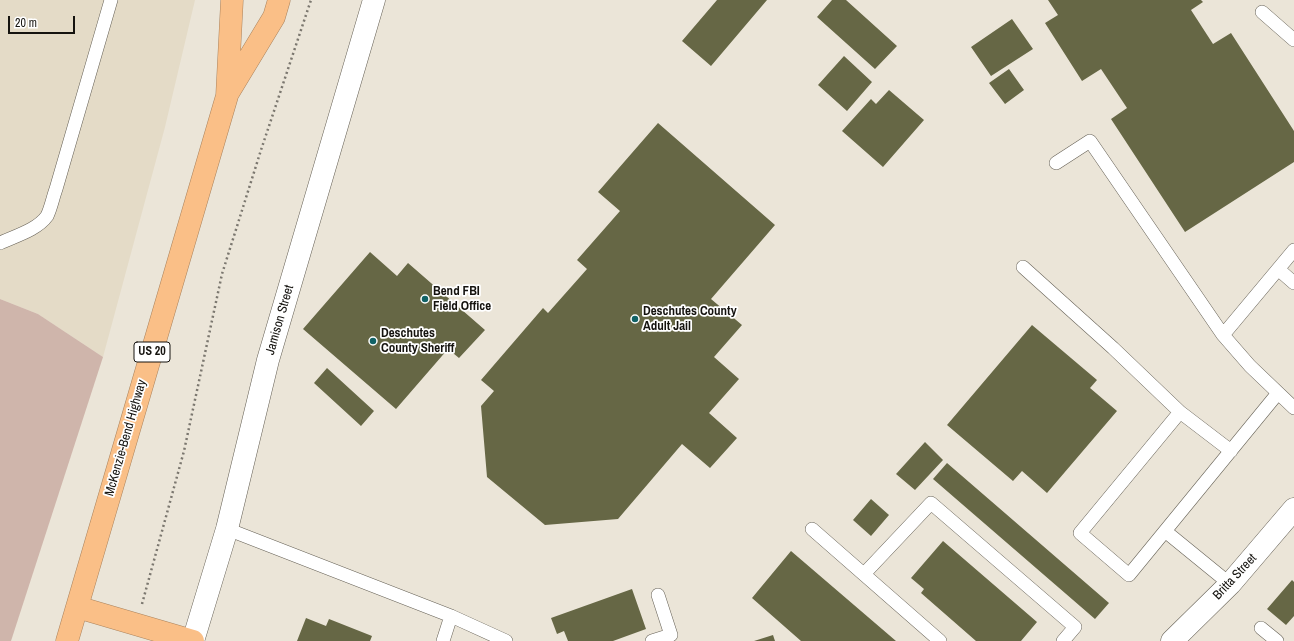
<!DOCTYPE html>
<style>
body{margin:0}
#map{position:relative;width:1294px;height:641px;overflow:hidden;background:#ebe5d8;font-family:"Archivo Narrow",sans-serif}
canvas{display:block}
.scale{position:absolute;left:8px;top:16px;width:67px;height:18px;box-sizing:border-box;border:2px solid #15130f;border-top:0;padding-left:5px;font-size:12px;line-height:14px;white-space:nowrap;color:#15130f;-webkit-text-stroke:3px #fff;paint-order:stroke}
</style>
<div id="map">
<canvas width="1294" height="641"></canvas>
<div class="scale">20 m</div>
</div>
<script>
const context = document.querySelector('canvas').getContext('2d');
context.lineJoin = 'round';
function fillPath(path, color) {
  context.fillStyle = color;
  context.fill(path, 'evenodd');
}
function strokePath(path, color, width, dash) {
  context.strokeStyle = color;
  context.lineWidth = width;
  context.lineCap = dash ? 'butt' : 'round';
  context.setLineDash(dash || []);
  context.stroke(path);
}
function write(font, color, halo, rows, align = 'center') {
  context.font = font + ' "Archivo Narrow",sans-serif';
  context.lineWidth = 3.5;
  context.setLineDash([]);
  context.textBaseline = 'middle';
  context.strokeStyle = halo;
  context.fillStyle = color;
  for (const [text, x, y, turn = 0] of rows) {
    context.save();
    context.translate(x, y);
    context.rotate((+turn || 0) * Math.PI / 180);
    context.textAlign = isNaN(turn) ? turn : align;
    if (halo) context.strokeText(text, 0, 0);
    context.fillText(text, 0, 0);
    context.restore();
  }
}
fillPath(new Path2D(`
 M0 0H195L165 127 103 357 38 314 0 299Z`), '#e4dbc7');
fillPath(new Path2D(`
 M0 299 38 314 103 357 11 641H0Z`), '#cfb5ab');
fillPath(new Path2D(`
 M717 0H767L711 66 682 41Z
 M832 0H846L897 46 875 69 817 17Z
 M1048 0H1201L1203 2 1191 10 1213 44 1231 33 1294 131V162L1185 232 1111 119 1127 108 1101 69 1082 81 1045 23 1058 15Z
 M1012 19 1033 49 991 76 971 47Z
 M844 56 872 82 847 111 818 85Z
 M1009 69 1024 90 1005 104 989 83Z
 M889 90 924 120 883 167 842 131 871 99 876 104Z
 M658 123 775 225 711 299 742 325 714 357 739 379 709 413 737 438 710 468 682 444 618 519 545 525 487 477 481 406 494 391 481 380 543 308 548 313 587 269 577 260 620 211 598 192Z
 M370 252 397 276 408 263 485 330 459 358 448 349 396 409 303 329Z
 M1032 325 1097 380 1090 388 1117 411 1047 493 1022 471 1013 481 947 425Z
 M327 368 374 411 361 426 314 383Z
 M925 442 943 460 915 490 896 474Z
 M947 463 1109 603 1095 619 933 479Z
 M871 499 889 515 871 536 853 520Z
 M943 541 1037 622 1021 641H976L921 593 924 589 911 578Z
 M791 551 896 641H801L752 598Z
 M1292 580 1294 582V616L1286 625 1267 609Z
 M632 589 646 629 613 641H568L564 631 557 634 551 618Z
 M306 618 326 626 329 619 372 636 370 641H297Z
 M773 635 775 641H754Z`), '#666745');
const lane = new Path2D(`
 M1262 12 1294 40
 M1056 163 1090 141 1223 335 1250 366 1294 408
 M0 243C15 236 37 230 47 216 51 208 53 197 56 189L111 0
 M1023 267 1113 348 1180 412 1080 533 1129 575 1278 393
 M1278 269 1294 283
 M1223 335 1294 250
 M1180 412 1231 451
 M227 529 451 616 506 641
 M812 529 940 641
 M1165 531 1230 584
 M864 574 931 503 1075 627 1063 641
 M1261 628 1277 641
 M443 641 451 616
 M652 641 671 635 658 595`);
const street = new Path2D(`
 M193 641 227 529 268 360 374 0
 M1172 641 1230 584 1294 509`);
const highway = new Path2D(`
 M228 93 274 17 279 0
 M77 607 193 641
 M67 641 227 96 232 0`);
strokePath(lane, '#666156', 14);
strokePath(street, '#666156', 23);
strokePath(highway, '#aa835d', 23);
strokePath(new Path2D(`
 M142 604 184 451 222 274 261 150 311 0`), '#7b776f', 2.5, [2, 3]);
strokePath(lane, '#fff', 13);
strokePath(street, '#fff', 22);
strokePath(highway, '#fabf87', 22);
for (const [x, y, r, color] of [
 [425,299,4,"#116266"],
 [635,319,4,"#116266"],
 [373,341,4,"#116266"]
]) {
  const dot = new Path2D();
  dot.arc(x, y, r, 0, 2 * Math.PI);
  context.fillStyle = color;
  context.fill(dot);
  strokePath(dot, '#fff', 1.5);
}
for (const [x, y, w] of [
 [152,352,36]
]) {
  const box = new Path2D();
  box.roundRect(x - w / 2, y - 10, w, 20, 3);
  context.fillStyle = '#fff';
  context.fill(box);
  strokePath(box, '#15130f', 1);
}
write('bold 12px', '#15130f', null, [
 ["US 20",152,352]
]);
write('bold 13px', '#15130f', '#fff', [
 ["Bend FBI",433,292],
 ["Field Office",433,307],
 ["Deschutes County",643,312],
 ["Adult Jail",643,327],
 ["Deschutes",381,334],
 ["County Sheriff",381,349]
], 'left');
write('13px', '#15130f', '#fff', [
 ["Jamison Street",280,320,-74],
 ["McKenzie-Bend Highway",126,438,-74],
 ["Britta Street",1235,577,-47]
]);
</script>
